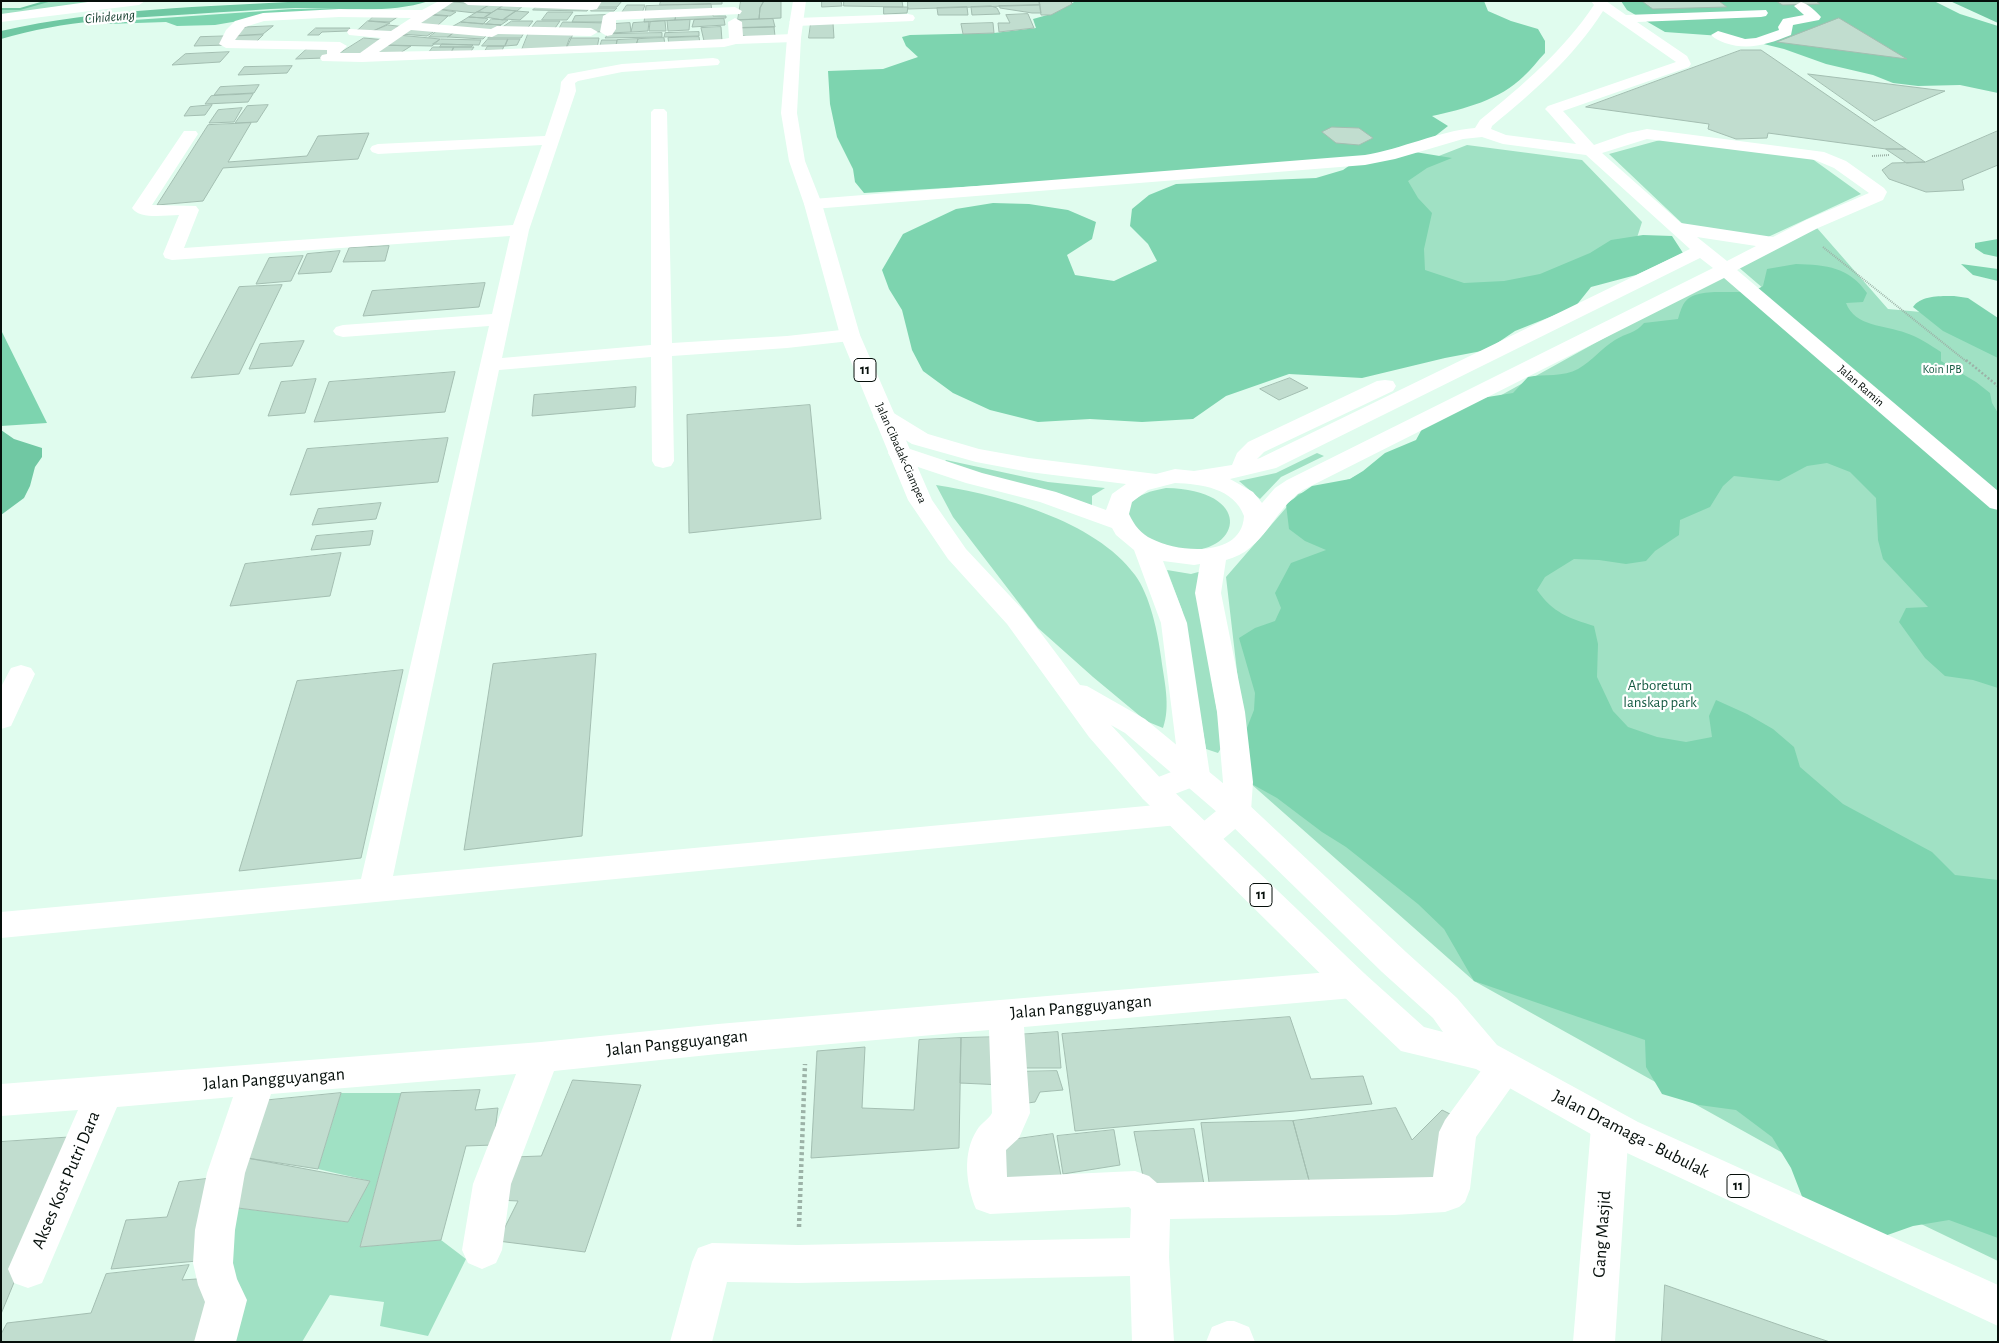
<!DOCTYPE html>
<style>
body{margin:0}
#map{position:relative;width:1999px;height:1343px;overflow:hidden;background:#e0fcee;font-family:"Alegreya Sans",sans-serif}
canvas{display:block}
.frame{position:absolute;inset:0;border:2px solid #060f0b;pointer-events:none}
</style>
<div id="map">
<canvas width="1999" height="1343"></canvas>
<div class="frame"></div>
</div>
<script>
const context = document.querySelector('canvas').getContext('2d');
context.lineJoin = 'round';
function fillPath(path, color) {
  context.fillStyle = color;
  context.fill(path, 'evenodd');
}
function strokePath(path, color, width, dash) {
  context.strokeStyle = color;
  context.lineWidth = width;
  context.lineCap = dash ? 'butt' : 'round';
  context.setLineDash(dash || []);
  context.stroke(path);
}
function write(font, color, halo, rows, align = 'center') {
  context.font = font + ' "Alegreya Sans",sans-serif';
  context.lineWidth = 4.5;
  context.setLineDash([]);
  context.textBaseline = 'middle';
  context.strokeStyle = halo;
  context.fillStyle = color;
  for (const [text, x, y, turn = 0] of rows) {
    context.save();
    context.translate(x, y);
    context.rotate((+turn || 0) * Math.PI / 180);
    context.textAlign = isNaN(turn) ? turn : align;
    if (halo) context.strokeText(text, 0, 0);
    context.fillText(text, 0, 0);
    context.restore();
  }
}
fillPath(new Path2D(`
 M50 1H113L1 17V9H20Z
 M1671 137 1811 158 1861 194 1768 237 1686 227 1609 154Z
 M1467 145 1582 160 1642 222 1628 266 1442 304 1377 180Z
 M1817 228 1888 309 1998 319V490L1736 265Z
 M1725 271 1998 506V1261L1842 1186 1474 981 1250 783 1226 577 1298 494 1350 479Z
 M1317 453 1324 456 1281 477 1260 499 1239 481 1276 473Z
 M946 460 1048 482 1105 488 1092 496V509L941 466Z
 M936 485C999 495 1095 520 1135 575 1150 595 1158 633 1161 657 1164 680 1171 706 1163 728L1146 721 1093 677 1038 628 953 517Z
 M1166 488C1262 490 1240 564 1167 549 1154 546 1139 533 1127 526V506C1139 494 1150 491 1166 488Z
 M1167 570 1191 574 1202 571 1199 606 1223 745 1218 753 1206 749 1182 610Z
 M341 1093H401L360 1247 441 1240 466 1259 428 1336 380 1326 384 1302 330 1295 302 1342H220L230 1207 348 1222 370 1181 318 1169Z`), '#a0e1c4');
fillPath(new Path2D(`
 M1076 1H1484L1488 11 1511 21 1538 29 1545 41V53C1537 61 1532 69 1524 76 1500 100 1464 109 1432 116L1448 126 1415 152 1452 158 1427 168 1408 181 1418 198 1432 213 1424 249 1425 270 1464 283 1504 281 1540 274 1590 253 1611 240 1643 235 1672 236 1683 253 1636 275 1591 287 1575 307 1515 331 1487 350 1445 358 1362 378 1289 374 1226 396 1193 419 1142 422 1090 419 1038 422 990 410 953 393 923 371 912 350 902 310 889 289 882 270 903 234 956 209 993 203 1029 204 1068 210 1096 222 1092 239 1067 255 1075 275 1114 281 1157 261 1148 244 1130 226 1132 209 1149 195 1176 184 1316 178 1343 170 1353 163 864 193 855 182 853 169 837 137 830 104 828 71 883 69 918 57 906 46 902 37 910 35 994 33 1036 28 1033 19 1051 14Z
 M1621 1H1934L1960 14 1998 26V93L1960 85 1918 86 1893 83 1873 75 1826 64 1784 49 1735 37 1665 32 1627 10Z
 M340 8 366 11 244 20 215 25 177 26 166 22 107 24 105 22 293 9Z
 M1998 239V257L1984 254 1975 248V243Z
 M1796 264C1827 265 1849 267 1867 293L1863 302 1846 303C1855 327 1885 325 1906 333 1919 337 1930 345 1941 352V361L1976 382 1990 393 1992 403 1998 413V688L1973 680 1945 676 1925 658 1899 622 1906 608 1928 607 1883 559 1878 540 1876 498 1850 472 1827 463 1807 466 1779 481 1734 476 1723 486 1710 507 1680 520 1679 535 1655 551 1646 561 1626 564 1599 560 1574 559 1545 577 1537 590C1553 613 1569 618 1594 626L1598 644 1597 677 1613 711 1628 727 1657 737 1686 742 1712 737 1709 716 1716 700 1747 714 1773 729 1794 747 1800 767 1843 804 1932 852 1955 875 1998 880V1238L1949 1220 1913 1226 1879 1238 1803 1199 1791 1168 1772 1137 1736 1110 1699 1105 1662 1094 1646 1067 1645 1040 1474 981 1444 929 1418 904 1346 847 1322 832 1277 798 1250 783 1241 743 1254 710 1255 693 1239 638 1255 628 1275 621 1281 608 1275 593 1291 563 1326 550 1305 541 1289 529 1286 504 1312 486 1350 479 1363 471 1385 453 1416 440 1422 429 1475 399 1513 393 1528 377C1544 374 1564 377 1578 369 1592 361 1602 348 1615 340 1626 333 1636 333 1644 323L1678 319C1679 315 1681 309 1683 305 1696 282 1742 300 1763 286L1767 269Z
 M1961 264 1998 269V281L1973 275Z
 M1954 296 1968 298 1998 318V358L1943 331 1913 307C1921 295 1941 296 1954 296Z
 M1 330 47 423 1 426Z`), '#7dd4af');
fillPath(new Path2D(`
 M307 1H429C386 15 341 7 296 8 262 9 228 12 194 14 129 18 64 20 1 39V31C102 8 205 7 307 1Z
 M1950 1H1998V23Z
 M1 430 14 439 42 448V457L35 467 30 486 24 498 1 515Z`), '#70c8a3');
fillPath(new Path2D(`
 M44 1H52L20 10H1V8H20Z`), '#70c8a3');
const building = new Path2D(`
 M599 1H622L617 7H594Z
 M661 1H722V4L660 5Z
 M741 1H764L760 8 759 19 738 20Z
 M764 1H781V18L759 19 760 8Z
 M822 1H841L842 6 822 7Z
 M844 1H902L903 7 844 6Z
 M908 1H1039L1040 5 908 9Z
 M1071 1 1072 4 1051 15H1041L1039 2Z
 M1642 1H1719L1727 7 1653 9Z
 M1776 1H1816L1820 4 1783 5Z
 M454 2 489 5 475 13 439 9Z
 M491 4 504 5 491 13 478 12Z
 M711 4 712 11 645 14 646 6Z
 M504 5H524L517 11 498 9Z
 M627 5H645L642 13 621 14Z
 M1040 5 1041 13H1032L1000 8 999 6Z
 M537 6 590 7 587 11 533 10Z
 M991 6 997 8 1000 14 972 15 971 7Z
 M884 7H908L907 13 884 14Z
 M967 7 968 15H938L937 8Z
 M593 8H617L614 11H591Z
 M437 9 456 12 450 16 430 14Z
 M498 9 516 11 503 20 485 17Z
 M516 11 529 12 520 20 504 19Z
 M477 12H478L491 13 484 18 469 17Z
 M548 12H573L567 20H542Z
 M713 12V16H726V18L675 20 676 14Z
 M377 13 402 14 390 22 369 21Z
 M676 14 675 20 644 22 645 15Z
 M1028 14 1034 28 999 32 998 23H1010L1006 15Z
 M428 15 448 16 437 26 417 25Z
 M607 15 605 22H572L575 16Z
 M469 17 484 18 488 19 483 24 461 22Z
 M1839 18 1907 59 1777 42Z
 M492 19 508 20 501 25 486 24Z
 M724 19 725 25 692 27 694 20Z
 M773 19 775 27 737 28 738 20Z
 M690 20 689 30 668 31 667 21Z
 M368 21 390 23 371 32 357 31Z
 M512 21H533L526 30 500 29Z
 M537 21H560L553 31 530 30Z
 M665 21 666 31H649L650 22Z
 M461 22 501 25 490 32 450 28Z
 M563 22 608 23 606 32 558 31Z
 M649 22 648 31 631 32 633 23Z
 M630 23 631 32 609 33 613 24Z
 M811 23H833L834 38H809Z
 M993 23 994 33 963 34 961 24Z
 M388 25 406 27 392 34 371 32Z
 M273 26 263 34 231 36 238 29 246 27Z
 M412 27 438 29 427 36 401 34Z
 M721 27 722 41H704L701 28Z
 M774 27 775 36 748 37 740 35 737 28Z
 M316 28H350L348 31 322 32 319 35H308Z
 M440 29 456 31 448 37H429Z
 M456 31 489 33 483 39 448 37Z
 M497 31H525L521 38H488Z
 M529 32H574L566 49 521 52Z
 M699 32V36L664 37 665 33Z
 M662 33V37L605 38 608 34Z
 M263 35 255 43 229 44 238 36Z
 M398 35 440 39 432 46 382 45Z
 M234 36 227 45 194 46 200 37Z
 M699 37 700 43 669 44 668 38Z
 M364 38 386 40 361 57 337 55Z
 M570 38H599L597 48 566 49Z
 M664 38 665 45H636L638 39Z
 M441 39 481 40 479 45 433 44Z
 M488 39H508L505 46H482Z
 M508 39H520L517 45 505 46Z
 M638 39 636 45 616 46 617 40Z
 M602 40H617L616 46 600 47Z
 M442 44 473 45 471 47H440Z
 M382 45 411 46 397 55 367 56Z
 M488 46H504L501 53H484Z
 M433 47H454L450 55H427Z
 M454 47H474L469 54 450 55Z
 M308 48H335L324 58 296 59Z
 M1741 50H1761L1906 149H1886L1768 133 1767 138 1736 139 1708 129 1709 124 1586 107Z
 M229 52 220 62 172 65 185 54Z
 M292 66 287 73 238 75 244 67Z
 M1808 74 1945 91 1875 121Z
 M259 85 254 93 214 95 220 87Z
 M253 94 248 102 205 104 211 96Z
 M212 105 205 115 184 116 190 107Z
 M268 105 257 122 235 123 247 106Z
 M242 108 234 122 209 123 218 110Z
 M251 123 228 162 307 156 318 136 369 133 358 159 223 168 203 201 157 205 208 125Z
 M1332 127 1359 128 1373 138 1359 145 1336 143 1322 132Z
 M1998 131V165L1962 180 1964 190 1926 192 1889 179 1882 170 1892 163 1925 162Z
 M1886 149H1906L1925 162 1907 163Z
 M389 246 385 261 343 262 349 248Z
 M340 251 331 272 298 274 307 254Z
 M303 256 291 281 256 284 269 258Z
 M485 283 479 307 363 316 372 291Z
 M282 285 239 374 191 378 239 287Z
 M304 341 292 366 249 369 260 344Z
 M455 372 445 412 314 422 329 382Z
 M1290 378 1308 388 1279 400 1260 389Z
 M316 379 305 413 268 416 281 382Z
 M636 387 635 407 532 416 534 395Z
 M810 405 821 519 689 533 687 415Z
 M448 438 438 482 290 495 307 449Z
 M381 503 376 519 312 525 318 509Z
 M373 531 370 545 311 550 316 536Z
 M341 553 330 596 230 606 245 564Z
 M596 654 582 836 464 850 493 664Z
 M403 670 361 858 239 871 297 681Z
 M1290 1017 1311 1079 1363 1076 1372 1104 1075 1131 1062 1034Z
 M1058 1032 1061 1068H1018L1016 1035Z
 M1003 1037V1085L960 1083 961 1038Z
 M961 1038 959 1148 811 1158 817 1051 865 1047 862 1108 914 1110 919 1040Z
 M1057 1071 1063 1090 1040 1092 1035 1102 1014 1105 1012 1072Z
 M573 1080 641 1085 585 1252 498 1241 518 1201 497 1200 513 1157 541 1156Z
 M480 1090 475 1110 498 1108 493 1145 466 1146 441 1240 360 1247 401 1093Z
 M341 1093 318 1169 247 1158 260 1101Z
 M1396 1108 1412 1140 1442 1110 1456 1117 1442 1190 1313 1195 1293 1121Z
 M1293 1121 1313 1195 1211 1197 1201 1123Z
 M1194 1129 1205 1190 1146 1191 1134 1132Z
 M1114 1130 1120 1165 1063 1174 1057 1136Z
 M1053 1134 1063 1186 998 1190 996 1142Z
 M74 1137 1 1314V1142Z
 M247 1158 370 1181 348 1222 230 1207Z
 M215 1178 197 1261 111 1269 126 1220 167 1217 179 1182Z
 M189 1265 182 1280 211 1278 210 1342H1V1334L7 1323 91 1313 106 1274Z
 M1665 1285 1791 1329 1830 1342H1662Z`);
fillPath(building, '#c1ddcf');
strokePath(building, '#a3beb1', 1);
strokePath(new Path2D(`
 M1872 156 1890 155
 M1823 247 1967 362`), '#9cb2a7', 2, [1, 1]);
strokePath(new Path2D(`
 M1966 360 1998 386`), '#9cb2a7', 2.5, [2, 2]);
strokePath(new Path2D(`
 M799 1227 805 1064`), '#9cb2a7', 4.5, [3, 3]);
fillPath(new Path2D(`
 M95 1H145L139 5 1 22V14Z
 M439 1H455L421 23 491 29 497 26 591 28 598 32 591 36 498 34 492 37 411 30 379 52 488 50 724 39 729 38 728 22 735 18 742 22 743 36 794 34 801 38 794 42 736 44 724 47 362 62 322 61 320 58 322 55 327 54V50L226 48 219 44 226 30 235 21 263 13 339 9 422 10ZM339 17 411 18 391 31 349 29 347 32 349 35 381 38 360 53H340L347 46 340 42 235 40 245 27 264 21Z
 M462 1 588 2 602 1 597 9 592 10 468 5Z
 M1591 1H1606L1626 15 1766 10 1768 13 1766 16 1761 17 1637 22 1687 56 1691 64 1689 67 1563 111 1594 145 1628 133 1647 129 1824 152 1846 161 1884 188 1887 192 1883 200 1818 228 1737 270 1998 491V510L1990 508 1724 278 1303 490C1272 511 1265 550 1226 560L1221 593 1245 712 1253 782 1251 811 1247 819 1215 846 1204 850 1193 846 1188 838 1193 830 1221 807 1223 782 1217 712 1195 593 1200 564 1194 565 1163 561 1187 623 1210 775 1206 782 1154 802 1143 799 1139 791 1143 783 1179 769 1161 623 1134 550 1116 535 1112 528 1040 502 966 483 891 458 888 453 891 448 899 446 907 448 982 473 1056 492 1106 510 1112 494 1126 484 1029 472 976 462 912 444 876 422 873 417 876 412 884 410 892 412 928 434 979 449 1029 458 1156 474 1175 469 1194 471 1232 465 1237 453 1248 442 1377 381 1385 380 1393 381 1396 386 1393 391 1264 452 1257 459 1260 458 1690 249 1586 155 1503 144 1482 137 1463 139 1395 159 1365 165 813 209 807 208 804 204 807 200 813 199 1365 155C1402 149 1438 131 1475 128L1480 120C1523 85 1564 50 1594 5ZM1603 11 1676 62 1548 106 1545 109 1548 112 1576 144 1506 135 1491 129 1492 126C1533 92 1574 57 1603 11ZM1647 139 1815 160 1834 168 1869 193 1806 220 1773 237 1681 223 1602 153ZM1697 237 1756 246 1727 261ZM1700 258 1713 268 1287 480 1275 488 1262 503 1253 492 1230 479 1276 468ZM1175 483C1201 484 1234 488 1244 516 1242 558 1179 553 1152 539 1141 534 1134 525 1129 514L1132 502 1148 490Z
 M1801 2C1808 4 1816 11 1821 17L1819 20 1793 25 1791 35C1768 44 1749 51 1725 43 1720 41 1715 39 1711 35L1718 31 1745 39 1756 38 1779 30 1778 27 1783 19 1804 15 1794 6Z
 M735 7 742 11 740 14 616 20V29L612 35 607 36 600 32 603 16 610 12Z
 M908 14 913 15 915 18 913 21 796 26 789 22 796 18Z
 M713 58 718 59 720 62 718 65 622 72 578 81 575 83 576 91 529 230 502 358 651 345V112L654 109H664L667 112 672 343 787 336 850 329 857 331 860 335 857 339 850 341 787 348 672 356 674 461 671 466 663 468 655 466 652 461 651 357 499 370 393 876 1178 803 1189 806 1193 814 1189 822 1178 825 1 938V912L361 879 489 326 343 337 336 335 333 331 336 327 343 325 492 314 510 236 172 260 165 258 163 254 179 215C166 215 140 220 132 208L184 131H196L198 134 152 205 196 206 199 210 184 248 513 225 542 145 378 154 372 152 370 149 372 146 378 144 545 136 560 91 561 82 568 74 622 64Z
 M21 665 31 668 35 674 11 726 1 729V687L11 668Z
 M1353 970 1365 974 1370 984 1365 994 1353 998 1024 1027 1030 1113 1019 1138 1006 1150 1007 1177 1135 1171 1149 1176 1157 1183 1433 1177 1439 1132 1445 1120 1491 1057 1504 1053 1517 1057 1522 1068 1517 1079 1476 1137 1470 1189 1465 1202 1459 1207 1445 1212 1394 1215 1170 1219 1169 1257 1174 1342H1132L1130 1276 798 1283 727 1282 712 1342H670L692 1262 698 1248 712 1243 798 1245 1130 1238 1131 1209 1129 1207 990 1214 976 1209C966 1185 962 1153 977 1130 981 1123 989 1119 992 1113L989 1030 718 1054 554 1071 511 1184 502 1250 496 1263 482 1269 468 1263 462 1250 473 1184 516 1074 271 1094 245 1173 235 1230 233 1263 237 1279 247 1300 236 1342H194L205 1302 198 1285 193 1263 195 1230 207 1173 233 1097 117 1107 42 1283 28 1288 14 1283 8 1269 78 1110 1 1116V1084L541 1042 718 1024Z
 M1610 1110 1623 1115 1629 1127 1615 1342H1573L1591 1127 1597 1115Z
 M1227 1321H1234L1249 1327 1255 1342H1206L1212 1327Z`), '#fff');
fillPath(new Path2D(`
 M793 1H806L801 38 797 113 805 161 822 204 860 335 932 500 966 549 1025 612 1080 685 1087 686 1145 719 1247 803 1406 952 1457 998 1497 1045 1638 1122 1998 1285V1326L1612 1146 1476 1069 1401 1051 1341 994 1143 799 1089 737 1007 624 948 559 908 500 840 335 804 204 789 161 781 113 787 38ZM1111 725 1125 733 1225 819 1382 972 1433 1018 1443 1032 1424 1027 1365 974 1165 783Z`), '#fff');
write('12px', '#155a42', '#fff', [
 ["Koin IPB",1942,369]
]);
write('12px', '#060f0b', '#fff', [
 ["Jalan Ramin",1861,386,41],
 ["Jalan Cibadak-Ciampea",901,453,66]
]);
write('italic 14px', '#153d2d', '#fff', [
 ["Cihideung",110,17,-5]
]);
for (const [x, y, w] of [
 [865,370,22],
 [1261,895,22],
 [1738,1186,22]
]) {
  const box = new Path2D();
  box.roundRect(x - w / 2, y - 11.5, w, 23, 4);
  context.fillStyle = '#fff';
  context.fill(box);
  strokePath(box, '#060f0b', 1);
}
write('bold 14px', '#060f0b', null, [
 ["11",865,370],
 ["11",1261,895],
 ["11",1738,1186]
]);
write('15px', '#155a42', '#fff', [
 ["Arboretum",1660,685],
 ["lanskap park",1660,702]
]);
write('18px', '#060f0b', '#fff', [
 ["Jalan Pangguyangan",1081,1007,-5],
 ["Jalan Pangguyangan",677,1043,-6],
 ["Jalan Pangguyangan",274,1079,-4],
 ["Jalan Dramaga - Bubulak",1631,1134,27],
 ["Akses Kost Putri Dara",66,1180,-67],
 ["Gang Masjid",1602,1234,-86]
]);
</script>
